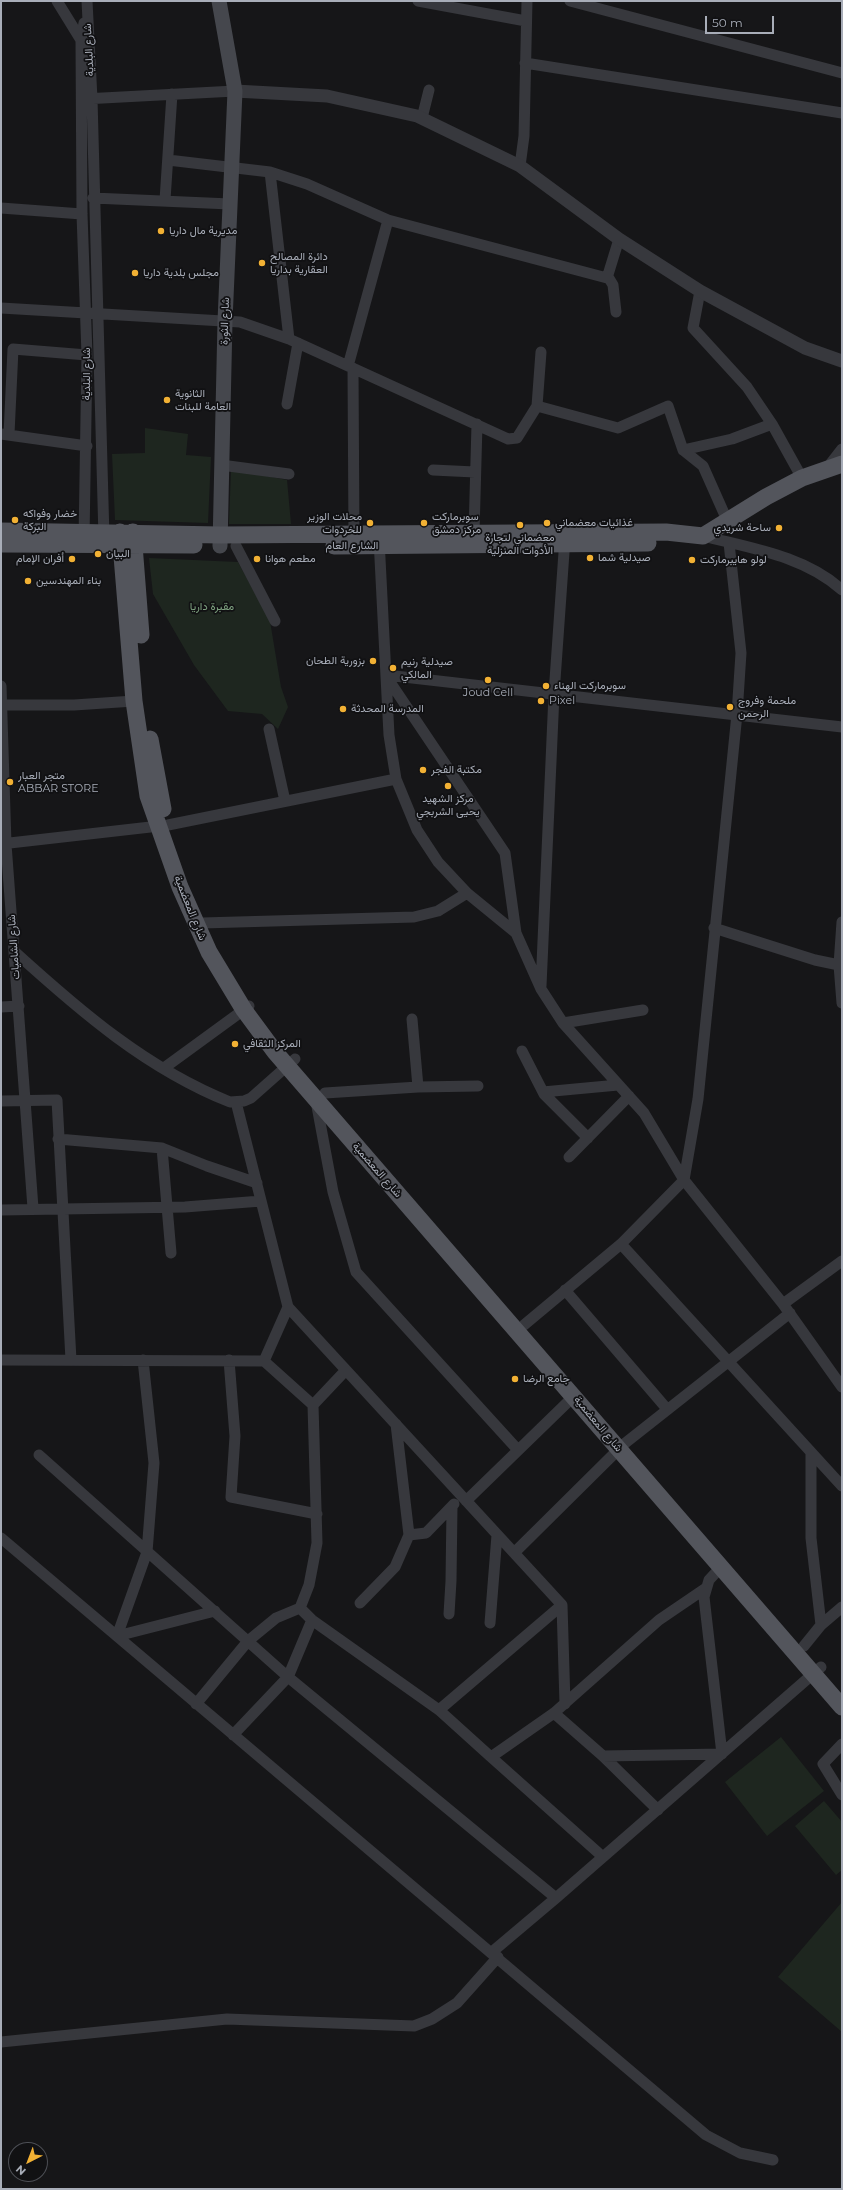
<!DOCTYPE html>
<meta charset="utf-8">
<style>
body{margin:0}
#map{position:relative;width:843px;height:2190px;overflow:hidden;background:#161618;font-family:Montserrat,sans-serif}
canvas{display:block}
.frame{position:absolute;inset:0;border:2px solid #a8adb8;pointer-events:none}
.north{position:absolute;left:8px;top:2142px;width:40px;height:40px;box-sizing:border-box;background:#111113;border:1px solid #4d4f55;border-radius:50%;rotate:222deg;font-size:11px;font-weight:700;line-height:16px;text-align:center;color:#a8adb8}
.north::after{content:'';display:block;margin:auto;width:14px;height:18px;background:#f2b134;clip-path:polygon(50% 0,100% 100%,50% 72%,0 100%)}
.scale{position:absolute;left:705px;top:16px;width:69px;height:18px;box-sizing:border-box;border:2px solid #a8adb8;border-top:0;padding-left:5px;font-size:12px;line-height:14px;white-space:nowrap;color:#a8adb8;-webkit-text-stroke:3px #111113;paint-order:stroke}
</style>
<div id="map">
<canvas width="843" height="2190"></canvas>
<div class="frame"></div>
<div class="north">N</div>
<div class="scale">50 m</div>
</div>
<script>
const context = document.querySelector('canvas').getContext('2d');
context.lineJoin = 'round';
function fillPath(path, color) {
  context.fillStyle = color;
  context.fill(path, 'evenodd');
}
function strokePath(path, color, width, dash) {
  context.strokeStyle = color;
  context.lineWidth = width;
  context.lineCap = dash ? 'butt' : 'round';
  context.setLineDash(dash || []);
  context.stroke(path);
}
function write(font, color, halo, rows, align = 'center') {
  context.font = font + ' Montserrat,Vazirmatn,sans-serif';
  context.lineWidth = 3.5;
  context.setLineDash([]);
  context.textBaseline = 'middle';
  context.strokeStyle = halo;
  context.fillStyle = color;
  for (const [text, x, y, turn = 0] of rows) {
    context.save();
    context.translate(x, y);
    context.rotate((+turn || 0) * Math.PI / 180);
    context.textAlign = isNaN(turn) ? turn : align;
    if (halo) context.strokeText(text, 0, 0);
    context.fillText(text, 0, 0);
    context.restore();
  }
}
fillPath(new Path2D(`
 M145 428 188 434 186 455 211 457 208 523 115 520 112 454 145 453Z
 M231 469 287 480 291 524H229Z
 M149 558 238 562 270 621 281 687 288 707 278 729 262 714 228 711 194 665 153 594Z
 M781 1737 824 1791 767 1836 725 1782Z
 M824 1801 842 1822V1870L836 1875 795 1826Z
 M842 1902V2032L778 1977Z`), '#1e261f');
strokePath(new Path2D(`
 M57 1 81 40
 M87 1 92 99 104 538
 M418 1 526 21
 M570 1 842 73
 M84 23 81 40 82 214 87 355 84 539
 M525 63 842 113
 M84 99 235 91
 M422 118 429 90
 M168 160 270 172 307 184 388 220 607 278 619 239
 M520 166 524 136 527 1
 M270 172 289 339
 M93 198 230 204
 M165 200 172 94
 M1 208 82 214
 M607 275 613 285 616 312
 M700 291 693 328 747 387 772 424 802 478
 M1 308 240 322 289 339 508 439 517 438 537 406 618 428 668 406 683 450 732 439 772 424
 M348 366 388 220
 M353 368 354 539
 M287 404 298 343
 M537 406 541 352
 M1 434 87 446
 M9 434 13 349 87 355
 M683 450 703 466 727 520
 M221 465 289 474
 M828 467 842 449
 M433 470 475 472
 M474 533 477 424
 M703 536C750 548 805 556 842 590
 M379 539 389 735 396 779 417 830 438 862 467 893 516 933 541 989 563 1023 644 1113 684 1180 783 1304 842 1387
 M236 546 275 621
 M386 675 842 727
 M386 676 505 853 516 933
 M1 686 6 844 33 1208
 M3 705H74L134 701
 M269 729 285 801
 M1 844 168 825 396 779
 M842 922 839 965 842 1003
 M202 923 414 917 438 911 467 893
 M714 928 815 960 839 965
 M15 952C80 1011 147 1069 230 1102L244 1101 251 1098 295 1059
 M541 986 554 694 565 538
 M1 1007 19 1006
 M412 1019 418 1087
 M563 1023 643 1010
 M522 1051 544 1094 588 1138
 M164 1068 249 1006
 M543 1092 618 1085
 M325 1093 418 1087 478 1086
 M1 1101 57 1100 71 1360
 M316 1101 333 1192 356 1272 518 1450
 M236 1102 288 1307 264 1361
 M58 1139 162 1148 207 1166 257 1183
 M162 1148 171 1253
 M569 1157 629 1096
 M1 1210 185 1207 261 1201
 M621 1244 842 1486
 M565 1290 667 1409
 M783 1304 842 1261
 M288 1307 562 1605 565 1704
 M524 1325 621 1244 684 1180 698 1099 737 714 741 653 729 543
 M1 1360 264 1361 313 1405 346 1370
 M229 1360 235 1436 231 1497 317 1514
 M811 1453V1538L821 1625
 M39 1455 288 1677 556 1898
 M466 1501 574 1396
 M409 1535 426 1533 454 1504
 M1 1538 706 2135 740 2153 773 2160
 M514 1553 624 1444 790 1313
 M360 1603 395 1567 409 1535 396 1424
 M300 1608 312 1620 439 1710 491 1757 554 1713 659 1620 706 1588
 M449 1614 451 1581 452 1507
 M490 1623 497 1535
 M117 1636 147 1552 154 1463 143 1360
 M117 1636 215 1611
 M804 1646 821 1625 842 1607
 M196 1704 248 1641 276 1618 300 1608 309 1585 317 1543 313 1405
 M439 1710 562 1605
 M554 1713 603 1756 658 1810
 M233 1735 288 1677 312 1620
 M842 1744 823 1764 842 1795
 M603 1756 722 1754 704 1597 709 1580 721 1567
 M491 1757 603 1857
 M492 1952 556 1898 821 1667
 M1 2042 227 2019 414 2026 432 2019 457 2003 498 1957`), '#37383d', 11);
strokePath(new Path2D(`
 M235 91 327 96 417 116 520 166 619 239 700 291 805 348 842 361`), '#37383d', 13);
strokePath(new Path2D(`
 M219 1 235 91 225 321 220 546`), '#45474d', 15);
strokePath(new Path2D(`
 M1 531 220 535 666 532 703 536 766 497 802 478 842 464
 M120 532 134 701 148 796 180 887 209 952 244 1010 275 1052 842 1707
 M133 532 141 635
 M1 544 194 545
 M334 546 648 543
 M150 739 163 809`), '#53555c', 17);
for (const [x, y, r, color] of [
 [161,231,4,"#f2b134"],
 [262,263,4,"#f2b134"],
 [135,273,4,"#f2b134"],
 [167,400,4,"#f2b134"],
 [15,520,4,"#f2b134"],
 [370,523,4,"#f2b134"],
 [424,523,4,"#f2b134"],
 [547,523,4,"#f2b134"],
 [520,525,4,"#f2b134"],
 [779,528,4,"#f2b134"],
 [98,554,4,"#f2b134"],
 [590,558,4,"#f2b134"],
 [72,559,4,"#f2b134"],
 [257,559,4,"#f2b134"],
 [692,560,4,"#f2b134"],
 [28,581,4,"#f2b134"],
 [373,661,4,"#f2b134"],
 [393,668,4,"#f2b134"],
 [488,680,4,"#f2b134"],
 [546,686,4,"#f2b134"],
 [541,701,4,"#f2b134"],
 [730,707,4,"#f2b134"],
 [343,709,4,"#f2b134"],
 [423,770,4,"#f2b134"],
 [10,782,4,"#f2b134"],
 [448,786,4,"#f2b134"],
 [235,1044,4,"#f2b134"],
 [515,1379,4,"#f2b134"]
]) {
  const dot = new Path2D();
  dot.arc(x, y, r, 0, 2 * Math.PI);
  context.fillStyle = color;
  context.fill(dot);
  strokePath(dot, '#111113', 1.5);
}
write('11px', '#a8adb8', '#111113', [
 ["شارع البلدية",89,50,-93],
 ["شارع الثورة",225,321,-88],
 ["شارع البلدية",87,374,-90],
 ["الشارع العام",352,546],
 ["شارع المعضمية",190,908,68],
 ["شارع الشاميات",14,947,-94],
 ["شارع المعضمية",377,1170,49],
 ["شارع المعضمية",598,1424,50]
]);
write('11px', '#a8adb8', '#111113', [
 ["مديرية مال داريا",169,231],
 ["دائرة المصالح",270,257],
 ["العقارية بداريا",270,270],
 ["مجلس بلدية داريا",143,273],
 ["الثانوية",175,394],
 ["العامة للبنات",175,407],
 ["خضار وفواكه",23,514],
 ["البركة",23,527],
 ["محلات الوزير",362,517,"right"],
 ["للخردوات",362,530,"right"],
 ["سوبرماركت",432,517],
 ["مركز دمشق",432,530],
 ["غذائيات معضماني",555,523],
 ["ساحة شريدي",771,528,"right"],
 ["معضماني لتجارة",520,538,"center"],
 ["الأدوات المنزلية",520,551,"center"],
 ["البيان",106,554],
 ["صيدلية شما",598,558],
 ["أفران الإمام",64,559,"right"],
 ["مطعم هوانا",265,559],
 ["لولو هايبرماركت",700,560],
 ["بناء المهندسين",36,581],
 ["بزورية الطحان",365,661,"right"],
 ["صيدلية رنيم",401,662],
 ["المالكي",401,675],
 ["سوبرماركت الهناء",554,686],
 ["Joud Cell",488,693,"center"],
 ["Pixel",549,701],
 ["ملحمة وفروج",738,701],
 ["الرحمن",738,714],
 ["المدرسة المحدثة",351,709],
 ["مكتبة الفجر",431,770],
 ["متجر العبار",18,776],
 ["ABBAR STORE",18,789],
 ["مركز الشهيد",448,799,"center"],
 ["يحيى الشربجي",448,812,"center"],
 ["المركز الثقافي",243,1044],
 ["جامع الرضا",523,1379]
], 'left');
write('11px', '#7fa381', '#111113', [
 ["مقبرة داريا",212,607]
]);
</script>
